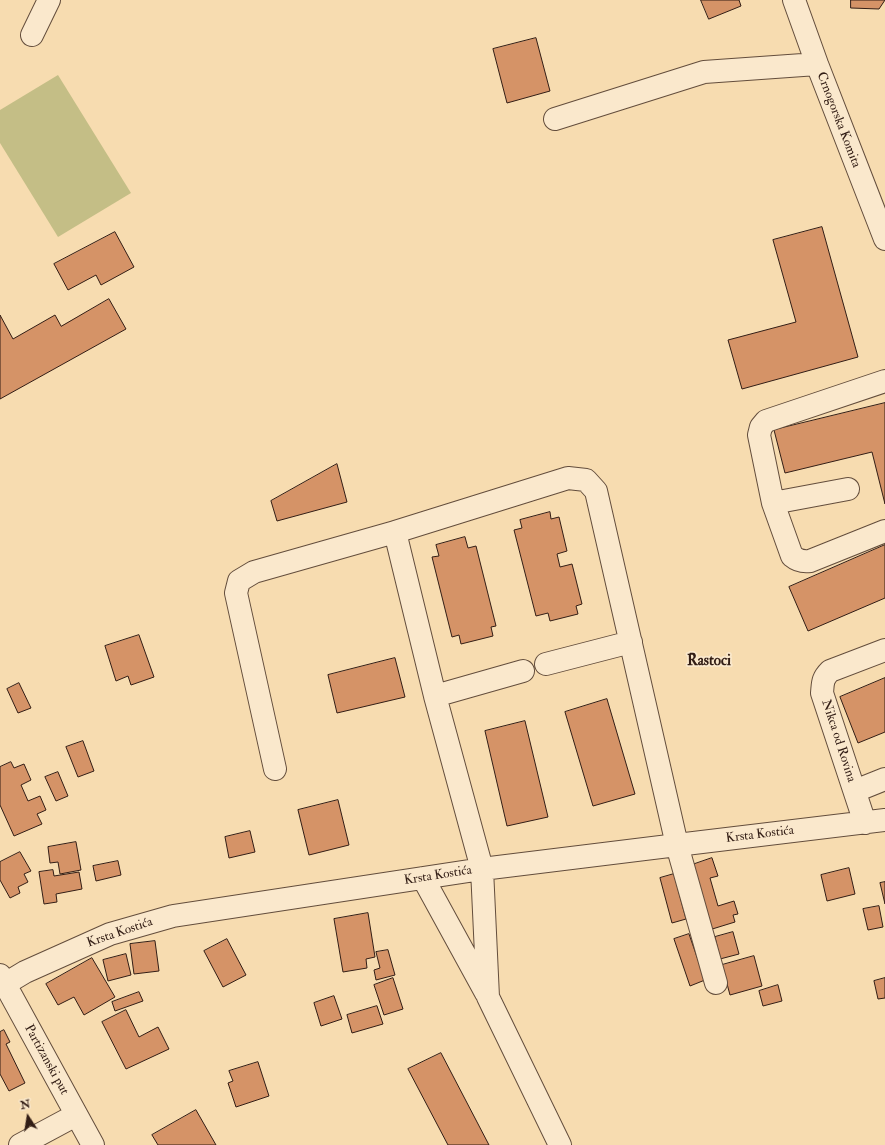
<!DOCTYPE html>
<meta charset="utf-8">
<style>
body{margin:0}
#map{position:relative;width:885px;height:1145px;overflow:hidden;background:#f7dcb0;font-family:"IM FELL Double Pica",serif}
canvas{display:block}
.north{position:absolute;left:8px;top:1097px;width:40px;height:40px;-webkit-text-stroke:3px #fae8cc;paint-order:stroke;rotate:348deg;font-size:11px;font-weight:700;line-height:16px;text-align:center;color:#321d15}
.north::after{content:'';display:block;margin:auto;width:14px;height:18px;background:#321d15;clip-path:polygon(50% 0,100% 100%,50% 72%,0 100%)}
</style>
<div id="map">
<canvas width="885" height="1145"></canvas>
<div class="north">N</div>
</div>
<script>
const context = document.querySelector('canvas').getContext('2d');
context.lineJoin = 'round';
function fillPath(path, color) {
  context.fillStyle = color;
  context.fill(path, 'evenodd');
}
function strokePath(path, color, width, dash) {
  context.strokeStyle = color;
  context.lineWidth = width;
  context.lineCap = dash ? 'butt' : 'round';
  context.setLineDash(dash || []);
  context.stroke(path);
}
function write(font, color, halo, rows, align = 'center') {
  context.font = font + ' "IM FELL Double Pica",serif';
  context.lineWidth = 3.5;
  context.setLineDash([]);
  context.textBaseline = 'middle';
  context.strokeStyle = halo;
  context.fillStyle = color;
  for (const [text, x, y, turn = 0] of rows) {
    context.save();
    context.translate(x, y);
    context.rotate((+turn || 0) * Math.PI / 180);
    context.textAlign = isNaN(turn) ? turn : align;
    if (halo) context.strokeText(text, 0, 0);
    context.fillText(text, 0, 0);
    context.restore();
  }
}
fillPath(new Path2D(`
 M58 75 131 193 58 237 0 143V110Z`), '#c4be86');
const building = new Path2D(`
 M701 0H739L741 6 709 19Z
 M851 0H885L879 9 851 8Z
 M536 38 550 91 507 103 493 49Z
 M822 227 858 357 742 389 728 340 796 322 773 240Z
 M115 232 134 267 101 285 96 275 68 290 54 264Z
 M109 299 126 329 0 399V315L13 339 55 315 61 326Z
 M885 403V504L872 452 785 473 774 430Z
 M337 464 347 502 277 521 271 501Z
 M550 512 551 519 559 517 567 551 557 554 560 567 572 564 582 604 576 606 578 614 550 621 548 613 536 616 514 530 522 528 520 520Z
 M465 537 468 548 476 546 496 626 491 627 493 636 461 644 459 635 452 637 432 557 439 556 436 545Z
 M885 545V598L808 631 789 587Z
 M139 635 154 677 131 685 128 676 116 681 105 646Z
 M395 658 405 697 337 713 328 675Z
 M885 678V732L858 743 840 697Z
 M19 683 31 708 18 713 7 689Z
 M607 699 635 794 593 806 565 712Z
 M525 721 548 817 507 826 485 731Z
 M83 741 94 771 78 777 66 747Z
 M11 762 14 768 24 764 31 780 21 785 28 801 40 796 46 810 37 814 42 824 14 836 0 805V767Z
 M58 772 68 796 56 801 45 777Z
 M338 800 349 845 309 855 298 810Z
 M250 831 255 852 229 858 225 837Z
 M76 842 81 870 60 874 58 862 50 863 48 847Z
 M20 852 31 871 24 874 28 882 18 887 20 893 10 898 0 880V862Z
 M712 858 718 876 710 878 718 906 734 901 738 914 733 915 735 922 709 930 689 866Z
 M118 861 121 875 96 881 93 866Z
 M849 868 855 894 827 901 821 875Z
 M53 870 54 876 79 872 82 889 56 894 57 902 44 904 39 872Z
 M674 874 686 919 672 923 660 878Z
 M885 882V904L880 883Z
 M879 906 883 927 868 930 863 909Z
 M368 913 375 957 366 959 367 968 343 972 334 919Z
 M733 932 739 954 720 959 715 937Z
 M689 934 705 980 690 986 674 939Z
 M227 939 246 975 223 987 204 951Z
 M155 941 159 971 134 974 130 944Z
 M388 950 395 975 376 980 374 970 380 968 376 952Z
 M126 954 131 975 108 981 103 960Z
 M754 956 762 986 730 995 722 965Z
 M92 958 115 997 84 1015 74 997 58 1005 46 984Z
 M393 978 403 1009 384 1015 374 985Z
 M885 978V998L878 999 874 981Z
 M778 985 782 1001 763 1006 759 991Z
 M139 992 143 1001 115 1011 112 1002Z
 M334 996 342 1019 321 1026 314 1003Z
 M377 1006 383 1024 352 1033 347 1015Z
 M126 1010 139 1037 158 1027 169 1049 126 1069 102 1022Z
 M4 1030 10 1042 6 1044 25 1083 9 1091 0 1074V1032Z
 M441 1053 489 1145H448L408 1069Z
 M258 1062 269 1096 236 1107 228 1083 233 1081 229 1071Z
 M196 1110 216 1145H158L152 1135Z`);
fillPath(building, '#d59367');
strokePath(building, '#321d15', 1);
const minor = new Path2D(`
 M794 0 817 64 885 239
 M32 35 49 0
 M555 119 704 72 817 64
 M848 489 773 503 792 556C798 561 803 562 810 561L885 531
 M773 503 759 435 761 427 766 421 885 381
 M546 664 631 642
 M435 696 523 671
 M275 769 236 593 239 581 254 572 395 532
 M855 791 885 779
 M865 823 822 693C823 683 822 679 830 671L885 650
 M423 878 486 993
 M0 975 93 1145
 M5 984 25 972 110 934 173 916 482 869 677 845 885 820
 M20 1145 76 1115
 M560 1145 488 997 482 869 435 696 395 532 568 478 586 480 596 491 677 845 716 983`);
strokePath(minor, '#634d3c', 24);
strokePath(minor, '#fae8cc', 22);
write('13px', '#321d15', '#fae8cc', [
 ["Crnogorska Komita",838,120,69],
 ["Nikca od Rovina",838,741,72],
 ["Krsta Kostića",760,835,-7],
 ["Krsta Kostića",438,876,-9],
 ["Krsta Kostića",120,933,-19],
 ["Partizanski put",46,1060,61]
]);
write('bold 15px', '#321d15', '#fae8cc', [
 ["Rastoci",709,662]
]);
</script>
